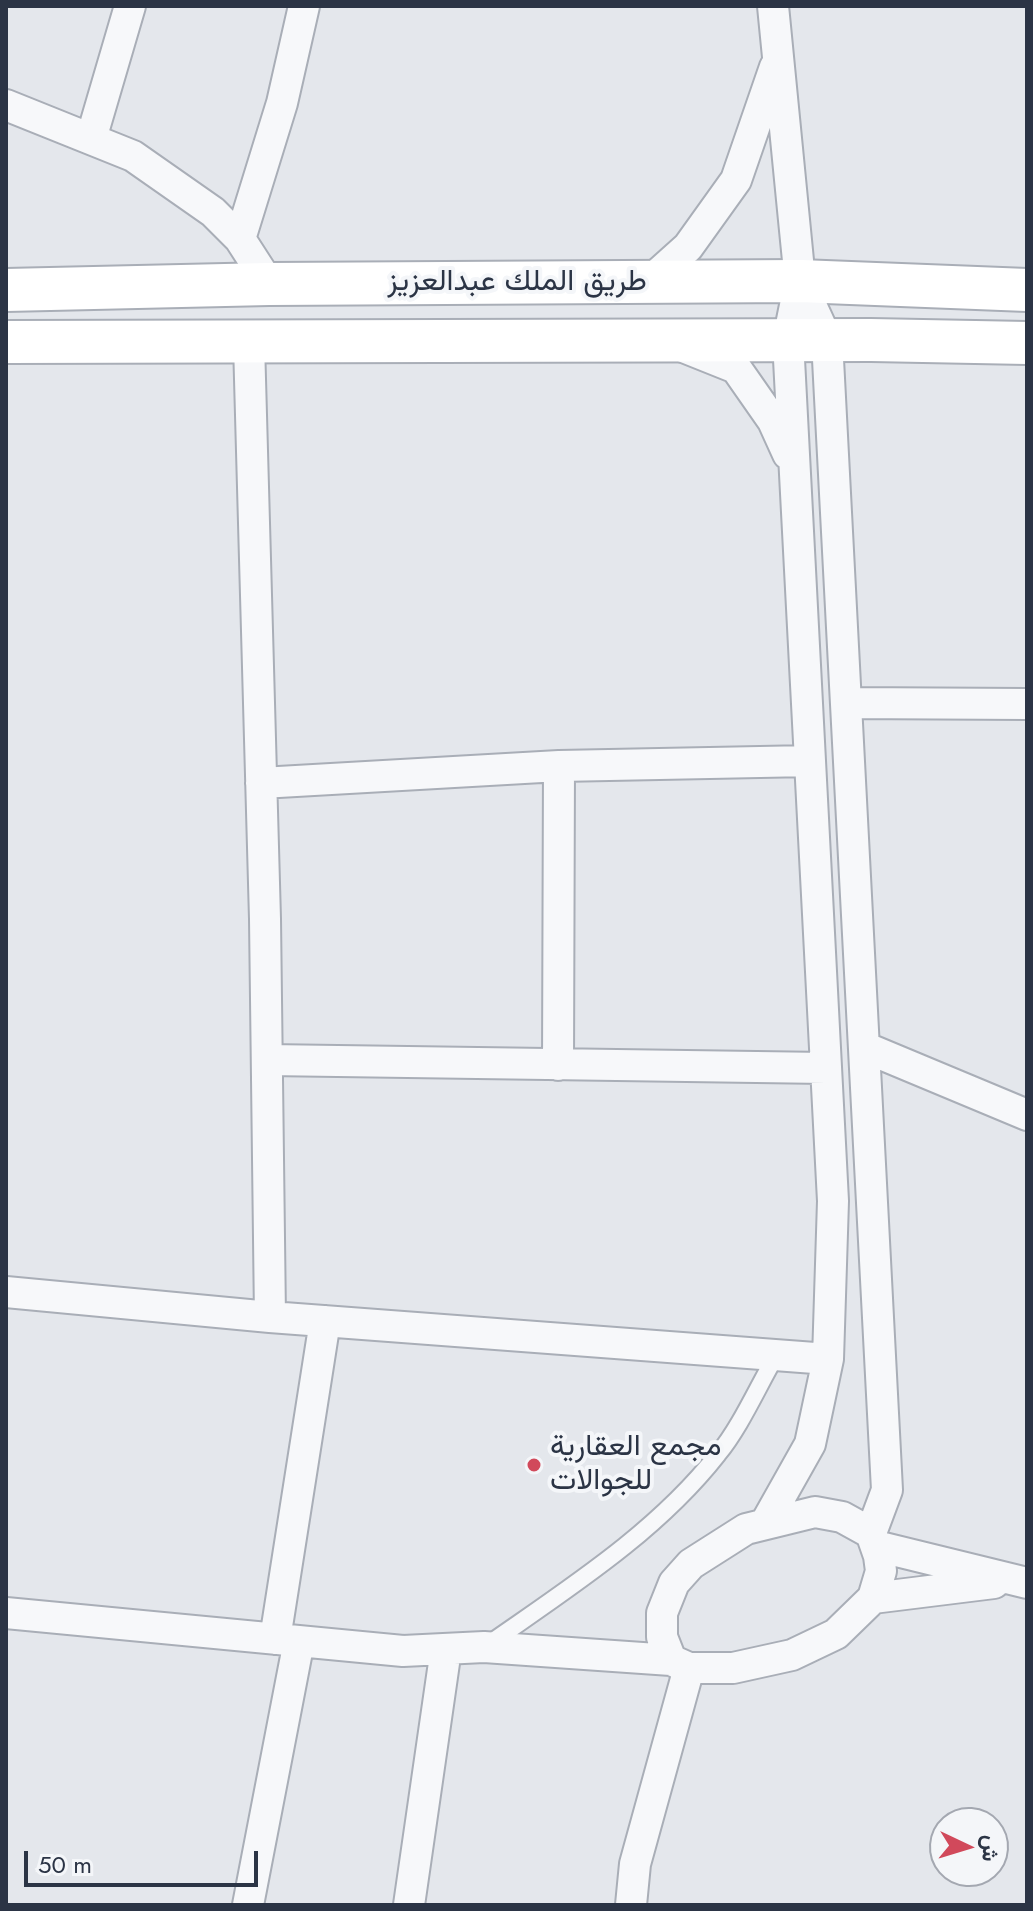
<!DOCTYPE html>
<meta charset="utf-8">
<style>
body{margin:0}
#map{position:relative;width:1033px;height:1911px;overflow:hidden;background:#e4e7ec;font-family:Jost,Vazirmatn,sans-serif}
canvas{display:block}
.frame{position:absolute;inset:0;border:8px solid #2b3445;pointer-events:none}
.north{position:absolute;left:929px;top:1807px;width:80px;height:80px;box-sizing:border-box;background:#f4f6f9;border:2px solid #a4a8b1;border-radius:50%;rotate:94deg;font-size:22px;font-weight:700;line-height:32px;text-align:center;color:#2b3445}
.north::after{content:'';display:block;margin:auto;width:28px;height:36px;background:#d1495b;clip-path:polygon(50% 0,100% 100%,50% 72%,0 100%)}
.scale{position:absolute;left:24px;top:1851px;width:234px;height:36px;box-sizing:border-box;border:4px solid #2b3445;border-top:0;padding-left:10px;font-size:24px;line-height:28px;white-space:nowrap;color:#2b3445;-webkit-text-stroke:6px #f4f6f9;paint-order:stroke}
</style>
<div id="map">
<canvas width="1033" height="1911"></canvas>
<div class="frame"></div>
<div class="north">ش</div>
<div class="scale">50 m</div>
</div>
<script>
const context = document.querySelector('canvas').getContext('2d');
context.lineJoin = 'round';
function strokePath(path, color, width, dash) {
  context.strokeStyle = color;
  context.lineWidth = width;
  context.lineCap = dash ? 'butt' : 'round';
  context.setLineDash(dash || []);
  context.stroke(path);
}
function write(font, color, halo, rows, align = 'center') {
  context.font = font + ' Jost,Vazirmatn,sans-serif';
  context.lineWidth = 8;
  context.setLineDash([]);
  context.textBaseline = 'middle';
  context.strokeStyle = halo;
  context.fillStyle = color;
  for (const [text, x, y, turn = 0] of rows) {
    context.save();
    context.translate(x, y);
    context.rotate((+turn || 0) * Math.PI / 180);
    context.textAlign = isNaN(turn) ? turn : align;
    if (halo) context.strokeText(text, 0, 0);
    context.fillText(text, 0, 0);
    context.restore();
  }
}
const service = new Path2D(`
 M489 1644C569 1588 657 1532 718 1454 741 1426 758 1386 777 1354`);
const minor = new Path2D(`
 M6 105 133 156 213 212 240 239 269 284
 M91 139 130 6
 M240 239 282 103 304 6
 M800 281 827 340 887 1490 871 1533
 M649 282 688 247 736 180 775 67
 M249 343 265 919 270 1317
 M681 346 736 368 773 421 788 454
 M846 703 1027 704
 M261 783 559 766 810 761
 M864 1047 1027 1115
 M268 1060 826 1068
 M558 1065 559 766
 M6 1292 270 1317 828 1359
 M815 1512 842 1517 871 1533 879 1556 881 1571 873 1598 836 1634 792 1655 733 1668H689L671 1660 662 1637V1613L674 1583 691 1564 746 1529Z
 M765 1524 810 1444 828 1359 833 1201 788 340 800 281 773 6
 M876 1546 1027 1583
 M873 1598 994 1583
 M6 1613 403 1651 484 1647 671 1660
 M275 1639 325 1321
 M248 1905 299 1641
 M409 1905 446 1649
 M631 1905 635 1864 689 1668`);
const secondary = new Path2D(`
 M6 290 269 284 800 281 1027 290
 M6 342 871 340 1027 343`);
strokePath(service, '#a9aeb7', 20);
strokePath(minor, '#a9aeb7', 34);
strokePath(secondary, '#a9aeb7', 46);
strokePath(service, '#f7f8fa', 16);
strokePath(minor, '#f7f8fa', 30);
strokePath(secondary, '#fff', 42);
for (const [x, y, r, color] of [
 [534,1465,8,"#d1495b"]
]) {
  const dot = new Path2D();
  dot.arc(x, y, r, 0, 2 * Math.PI);
  context.fillStyle = color;
  context.fill(dot);
  strokePath(dot, '#f4f6f9', 3);
}
write('30px', '#2b3445', '#f4f6f9', [
 ["طريق الملك عبدالعزيز",517,283]
]);
write('30px', '#2b3445', '#f4f6f9', [
 ["مجمع العقارية",550,1448],
 ["للجوالات",550,1482]
], 'left');
</script>
